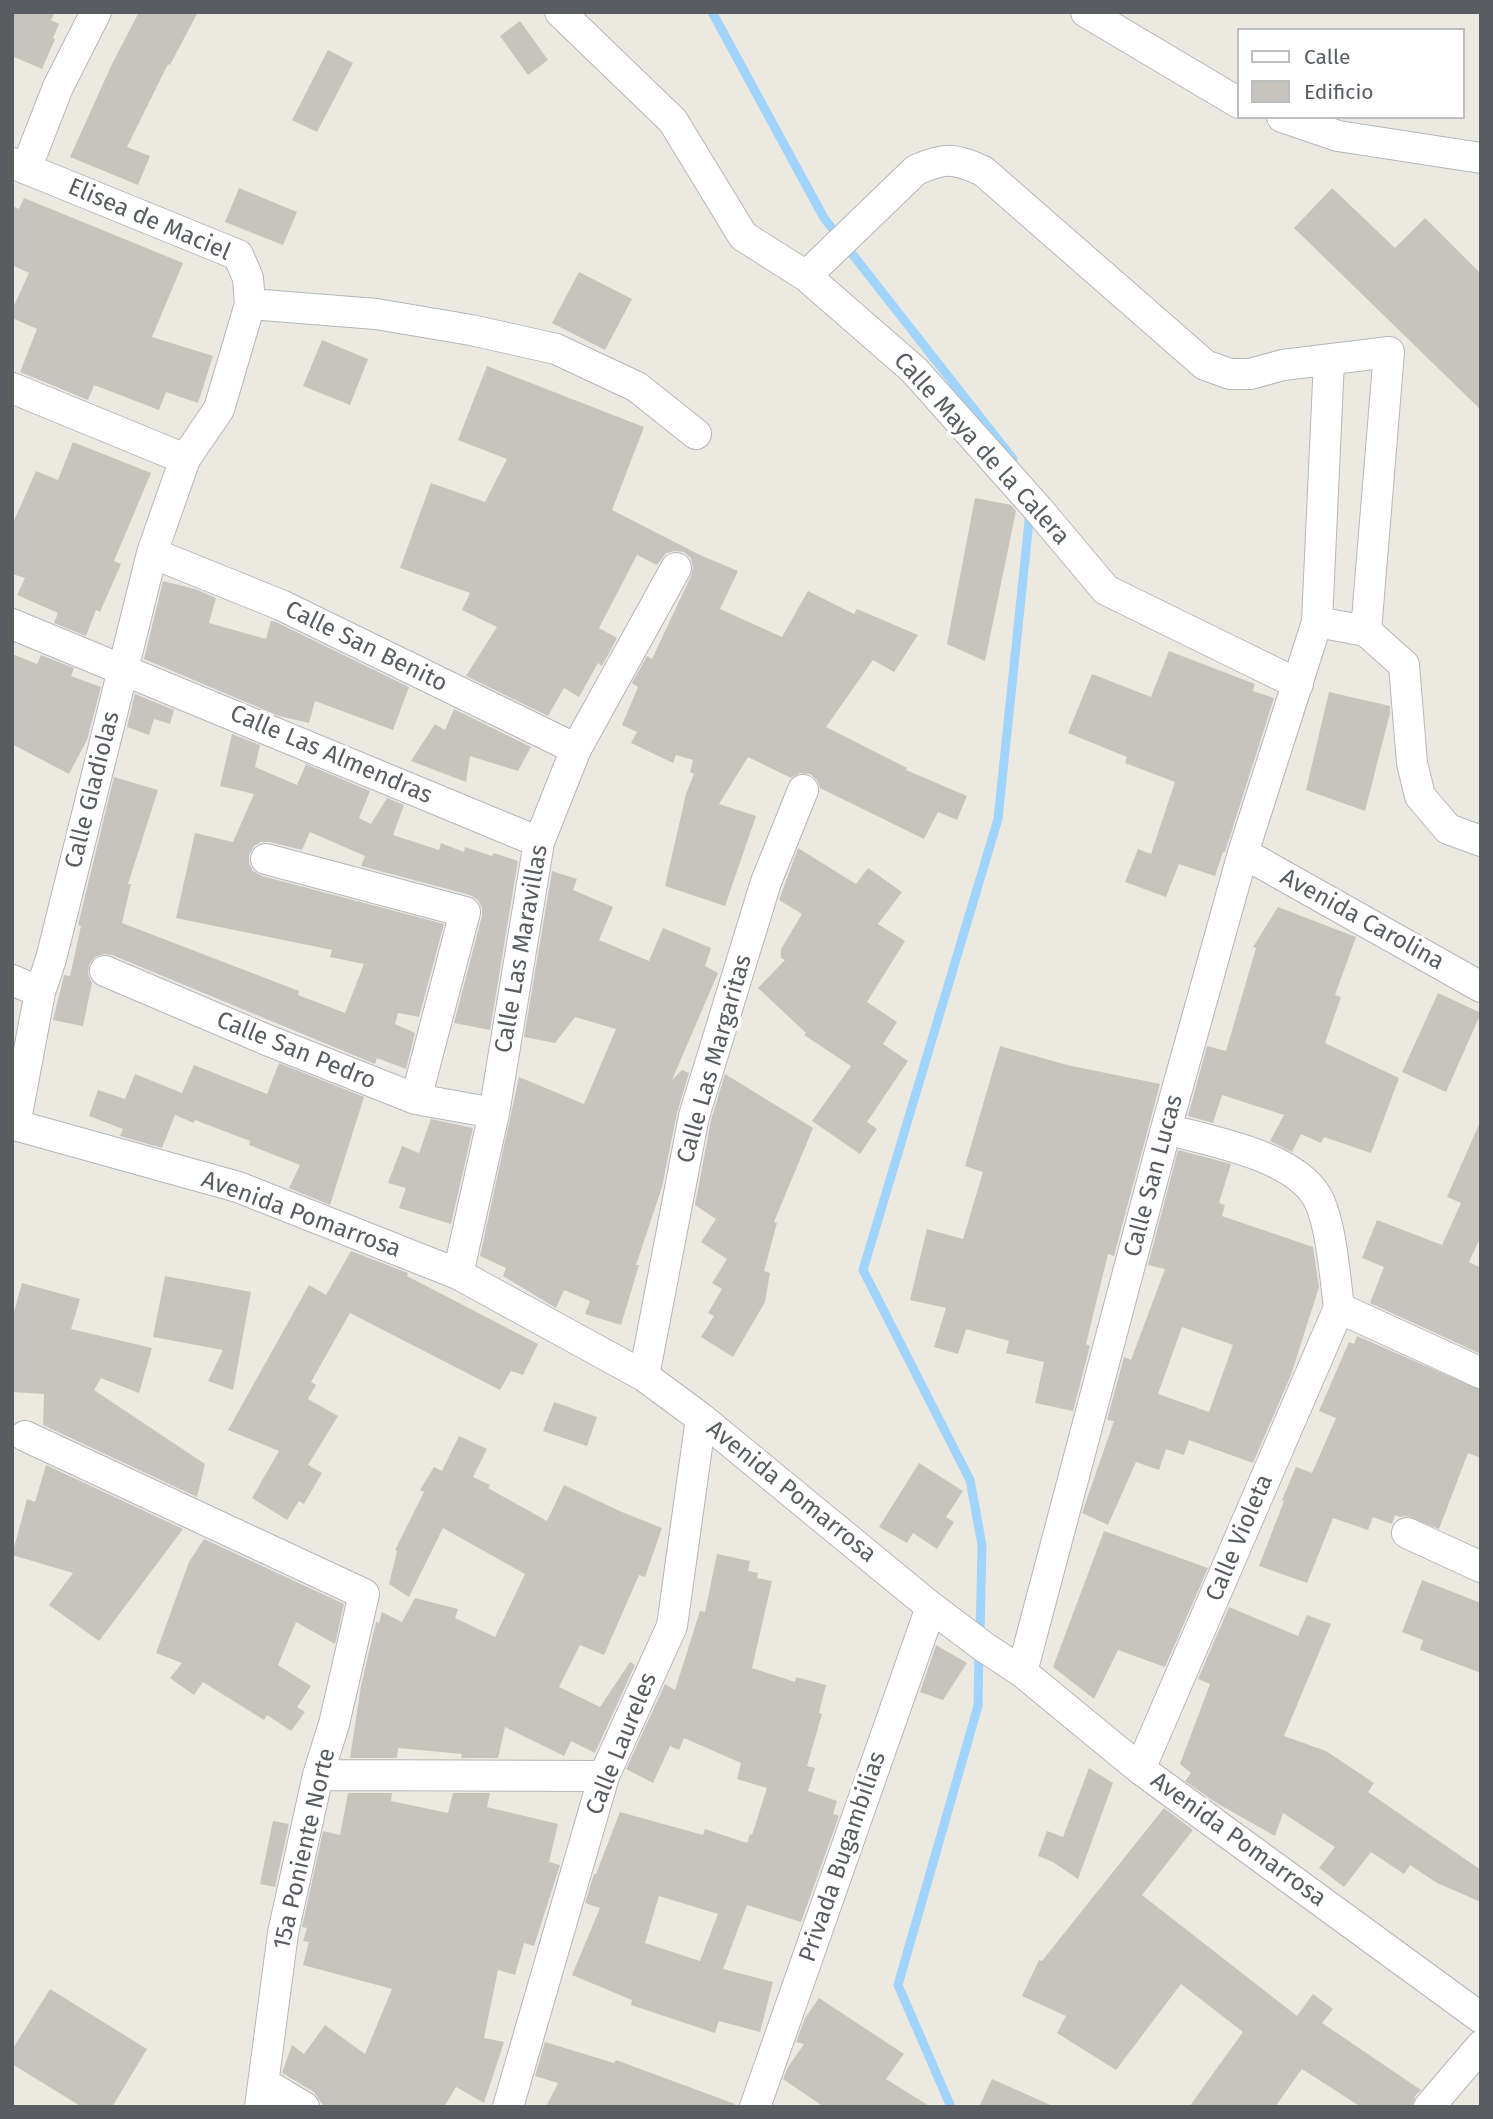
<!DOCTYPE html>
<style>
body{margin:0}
#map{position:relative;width:1493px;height:2119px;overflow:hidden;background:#ece9e1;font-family:"Fira Sans",sans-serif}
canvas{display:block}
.frame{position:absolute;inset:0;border:14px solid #595d61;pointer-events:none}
.legend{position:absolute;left:1237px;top:28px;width:228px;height:91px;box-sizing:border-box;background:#fff;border:2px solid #bdbec0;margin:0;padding:9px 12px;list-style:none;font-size:21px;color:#595d61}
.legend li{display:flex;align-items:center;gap:14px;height:35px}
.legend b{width:35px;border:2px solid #bdbec0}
</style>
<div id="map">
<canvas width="1493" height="2119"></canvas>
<div class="frame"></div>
<ul class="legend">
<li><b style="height:9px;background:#fff"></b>Calle</li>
<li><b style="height:19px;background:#c7c4be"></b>Edificio</li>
</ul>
</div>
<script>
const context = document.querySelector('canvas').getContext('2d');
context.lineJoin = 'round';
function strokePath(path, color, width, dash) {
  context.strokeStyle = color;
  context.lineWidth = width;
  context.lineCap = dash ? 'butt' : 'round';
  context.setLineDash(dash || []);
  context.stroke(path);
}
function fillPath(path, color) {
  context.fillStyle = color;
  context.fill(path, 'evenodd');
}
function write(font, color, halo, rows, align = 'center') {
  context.font = font + ' "Fira Sans",sans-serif';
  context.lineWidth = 7;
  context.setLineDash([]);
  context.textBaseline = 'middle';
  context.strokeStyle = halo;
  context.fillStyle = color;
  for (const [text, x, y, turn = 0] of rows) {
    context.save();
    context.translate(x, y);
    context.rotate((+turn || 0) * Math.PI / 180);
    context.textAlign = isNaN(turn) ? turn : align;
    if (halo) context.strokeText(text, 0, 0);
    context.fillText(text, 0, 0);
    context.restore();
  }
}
strokePath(new Path2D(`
 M712 12 824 218 1013 459
 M980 1636 982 1545 970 1480 863 1270 998 819 1030 512
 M951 2107 898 1985 978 1706 979 1650`), '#a0d4fd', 9);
fillPath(new Path2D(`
 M12 12H55L51 20 59 24 53 38 55 39 42 69 12 56Z
 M139 12H198L170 65 168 64 127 147 150 156 138 185 70 157 112 64Z
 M520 21 548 60 528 75 500 36Z
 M328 50 353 63 317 132 292 120Z
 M239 188 297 212 283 245 225 222Z
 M1332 188 1395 248 1425 218 1481 274V410L1294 228Z
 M24 198 183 263 152 337 213 356 198 403 166 392 159 410 94 385 88 400 20 372 37 329 12 318V310L29 273 12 265V206L19 209Z
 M579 272 632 299 605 350 552 323Z
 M322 340 368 359 350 405 303 386Z
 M487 366 644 427 612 510 700 555 738 571 720 609 782 637 808 591 854 614 857 609 918 635 894 672 873 660 826 727 907 768 906 770 967 796 957 820 938 812 924 839 820 788 817 780 810 774 800 773 791 778 748 757 719 804 756 816 725 906 665 886 686 794 694 774 690 772 693 760 676 755 673 763 631 743 637 732 622 725 638 687 632 683 647 656 652 659 691 576 693 567 691 558 684 552 675 551 666 553 657 565 637 555 599 628 617 638 602 666 598 663 579 697 564 688 548 716 466 676 497 627 462 610 470 593 400 568 431 483 485 502 507 459 458 440Z
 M73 442 151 473 114 561 121 564 100 612 96 610 86 636 54 623 58 613 17 595 25 578 12 574V525L36 471 58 480Z
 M975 498 1011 505 1016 511 985 661 947 644Z
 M163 581 195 589 216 598 209 623 266 639 271 621 276 622 409 687 393 730 315 701 309 723 279 716 144 659Z
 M1169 651 1255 684 1253 691 1274 698 1225 852H1223L1215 876 1179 864 1166 897 1125 882 1138 849 1151 854 1175 782 1125 763 1127 757 1068 733 1092 674 1151 697Z
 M12 654 37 664 41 655 74 668 71 676 101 687 87 740 69 774 12 744Z
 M1329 692 1390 706V713L1365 811 1306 790Z
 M135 694 174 710 170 724 154 719 149 735 127 727Z
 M454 709 531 747 518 771 470 756 466 782 411 761 435 724 445 730Z
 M232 734 260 745 255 767 297 785 306 764 370 791 359 818 371 824 387 798 404 805 393 835 439 850 441 843 464 852 465 847 492 856 494 853 518 861 490 1030 454 1023 482 916V908L478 900 470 895 361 866 365 856 310 832 302 850 270 842H261L254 846 249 855V863L253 871 262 876 444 924 419 1017 398 1013 395 1024 415 1033 406 1069 377 1058 375 1064 112 955 104 954 95 957 89 965 88 974 92 983 83 1026 53 1020 64 975 70 976 81 926 78 925 114 777 158 790 128 884H131L122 923 299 991 298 995 345 1013 364 964 330 957 332 950 176 918 195 833 233 842 254 794 220 786Z
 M798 848 856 884 868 868 902 892 878 924 905 941 867 1002 897 1022 883 1044 908 1061 867 1122 877 1129 860 1154 812 1121 851 1066 804 1035 806 1033 758 988 785 960 781 958V949L802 914 779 900Z
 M552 871 577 879 573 890 613 907 599 940 649 961 663 928 711 948 705 966 718 973 672 1080 682 1070 689 1073 677 1113 662 1187 636 1265H639L621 1325 585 1314 590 1301 564 1290 556 1308 503 1276 506 1268 480 1256 519 1077 584 1104 616 1029 575 1017 555 1043 524 1037Z
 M1278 907 1356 937 1335 995 1341 997 1325 1043 1399 1078 1371 1153 1324 1137 1321 1143 1301 1134 1292 1152 1270 1141 1284 1115 1222 1095 1213 1123 1188 1116 1207 1046 1226 1051 1256 948 1253 947Z
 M1438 993 1481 1013 1446 1092 1402 1072Z
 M1000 1046 1067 1065 1160 1084 1114 1256 1108 1254 1086 1344 1090 1346 1073 1411 1035 1403 1044 1362 1006 1353 1009 1341 966 1329 958 1354 934 1347 946 1308 910 1300 927 1229 963 1239 983 1172 965 1166Z
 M279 1063 364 1097 330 1205 289 1188 300 1165 249 1145 250 1141 195 1120 194 1123 175 1115 162 1148 120 1136 123 1129 89 1116 98 1090 125 1099 135 1074 182 1093 194 1065 267 1094Z
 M725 1074 813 1128 774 1222 777 1223 764 1271 770 1273 765 1302 733 1357 701 1337 714 1316 708 1313 722 1289 712 1283 727 1259 701 1242 716 1219 695 1205 711 1120Z
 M431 1119 473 1128 451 1224 399 1208 406 1188 388 1183 402 1146 419 1153Z
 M1481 1120V1236L1469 1262 1481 1268V1354L1370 1303 1384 1267 1362 1258 1377 1220 1442 1245 1461 1203 1447 1197Z
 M1178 1150 1231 1164 1219 1203 1225 1205 1222 1216 1313 1247 1319 1287 1291 1375 1253 1463 1189 1440 1184 1455 1166 1449 1159 1470 1136 1462 1108 1525 1082 1513 1114 1421 1107 1420 1124 1357 1131 1360 1165 1269 1148 1265ZM1182 1327 1233 1345 1209 1412 1158 1394Z
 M351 1251 408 1273 407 1276 538 1344 523 1375 511 1371 500 1390 350 1313 311 1382 316 1385 308 1399 338 1416 308 1465 322 1473 304 1504 299 1501 287 1520 252 1498 279 1451 228 1430 309 1285 326 1295Z
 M165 1276 251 1292 233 1390 208 1381 223 1350 153 1337Z
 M22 1283 80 1299 71 1329 152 1348 139 1393 101 1378 94 1390 205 1464 197 1497 43 1425 44 1394 12 1392V1319Z
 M1357 1336 1481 1390V1458L1468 1453 1439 1529 1406 1516 1400 1517 1395 1515 1392 1524 1373 1517 1368 1530 1333 1518 1307 1583 1259 1566 1284 1501 1282 1500 1296 1467 1312 1473 1336 1418 1319 1411 1349 1342 1354 1344Z
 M554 1402 597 1417 587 1446 543 1431Z
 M459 1436 487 1449 473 1477 490 1485 488 1488 547 1521 564 1485 622 1512 662 1528 645 1577 639 1575 604 1655 580 1645 559 1687 600 1707 630 1662 635 1665 595 1753 571 1741 564 1756 505 1727 498 1758H461L462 1754 398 1748 397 1758H350L361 1686 376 1622 379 1623 382 1612 402 1622 415 1598 458 1609 455 1618 495 1637 525 1574 443 1528 409 1597 389 1584 397 1551 395 1550 424 1492 420 1490 434 1467 442 1471Z
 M919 1463 963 1491 946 1517 954 1522 937 1549 913 1533 907 1543 879 1527Z
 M46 1465 183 1529 99 1641 49 1605 73 1573 12 1555 27 1499 35 1502Z
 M1104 1531 1208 1568 1165 1667 1118 1650 1094 1699 1053 1667Z
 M204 1539 344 1604 335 1644 296 1622 278 1665 311 1686 297 1707 305 1712 291 1731 267 1715 264 1720 203 1682 194 1695 170 1678 182 1663 156 1653 189 1562Z
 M717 1554 750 1561 748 1571 758 1573 757 1578 772 1581 752 1668 795 1682 796 1677 826 1685 819 1713 822 1714 807 1766 815 1768 808 1791 837 1801 833 1814 839 1816 801 1922 747 1905 723 1969 773 1982 760 2032 719 2021 715 2033 631 2005 632 2000 572 1975 600 1908 585 1903 594 1874H596L620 1812 703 1835 705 1829 747 1843 750 1834 752 1835 767 1788 737 1779 741 1763 684 1738 679 1750 670 1746 653 1783 626 1769 665 1684 675 1690 700 1611 705 1612ZM659 1896 718 1914 700 1961 645 1943Z
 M1422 1580 1481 1603V1673L1420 1650 1423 1640 1402 1632Z
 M1229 1607 1298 1636 1307 1615 1331 1624 1284 1736 1326 1751 1374 1783 1368 1792 1481 1870V1902L1437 1883 1410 1865 1404 1874 1371 1852 1344 1887 1319 1868 1335 1847 1283 1813 1275 1836 1215 1802 1185 1781 1191 1773 1180 1764 1210 1684 1198 1679Z
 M936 1645 967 1663 943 1700 920 1692Z
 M1089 1768 1113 1783 1078 1879 1053 1862 1038 1856 1047 1831 1063 1837Z
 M348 1793H392L391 1801 448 1813 453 1793H490L487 1807 558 1824 549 1862 560 1865 534 1946 524 1943 515 1975 498 1970 484 2038 504 2042 484 2103 456 2087 444 2107H324L314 2092 282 2073 292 2045 304 2054 325 2025 365 2054 392 1989 303 1965 309 1942 303 1941 307 1928 302 1927 323 1831 340 1835Z
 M1164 1808 1193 1830 1142 1895 1297 2016 1313 1994 1333 2009 1322 2023 1421 2090 1415 2096 1412 2107H1361L1302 2069 1275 2107H1189L1243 2032 1181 1984 1116 2070 1057 2033 1066 2016 1022 1996 1039 1960 1042 1961Z
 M273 1821 289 1824 275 1887 260 1884Z
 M50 1989 147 2049 112 2107H82L12 2064V2050Z
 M819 1998 904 2054 886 2079 931 2107H824L783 2079 788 2067 804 2044 796 2042 805 2018Z
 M545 2042 614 2063 616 2060 735 2104 734 2107H546L558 2083 535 2076Z
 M992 2079 1055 2107H979Z`), '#c7c4be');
const minor = new Path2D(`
 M560 12 673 121 743 236 806 276 914 370 1038 509 1106 590 1298 684
 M1086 12 1239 103
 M1282 117 1338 136 1481 158
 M12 163 238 255 248 278 250 304 219 409 185 459 152 553 51 959 40 992 15 1125 238 1187 458 1274 644 1376 701 1418 931 1607 984 1647 1022 1672 1140 1769 1481 2018
 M26 169 58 87 96 12
 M806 276 916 170C945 157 955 158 983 171L1205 365 1230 374H1250L1283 365 1389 352 1366 631
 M250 304 376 314 471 330 556 349 637 387 696 434
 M12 388 185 459
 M152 553 281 605 576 749
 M1317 622 1366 631 1404 665 1412 763 1420 796 1448 829 1481 841
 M12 624 539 842
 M1243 853 1481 987
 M266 859 465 912 416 1099
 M105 971 267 1040 416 1099 494 1113
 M12 980 40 992
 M1166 1129C1210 1141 1286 1154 1314 1192 1331 1215 1335 1278 1339 1308
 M458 1274 494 1113 539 842 576 749 676 568
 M1339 1308 1481 1373
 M644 1376 694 1116 766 882 803 790
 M25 1436 364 1594 334 1724 318 1775 283 1933 260 2107
 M1407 1533 1481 1567
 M1022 1672 1166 1129 1243 853 1317 622 1329 360
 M1140 1769 1339 1308
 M318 1775 604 1776
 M264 2083 304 2107
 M508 2107 604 1776 672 1626 701 1418
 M755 2107 931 1607
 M1429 2107 1481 2046`);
strokePath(minor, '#b3b7bb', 32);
strokePath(minor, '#fff', 30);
write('24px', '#595d61', '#fff', [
 ["Elisea de Maciel",149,220,23],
 ["Calle Maya de la Calera",981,449,48],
 ["Calle San Benito",366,647,26],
 ["Calle Las Almendras",331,755,23],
 ["Calle Gladiolas",93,790,-76],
 ["Avenida Carolina",1362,920,29],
 ["Calle Las Maravillas",522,949,-80],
 ["Calle San Pedro",296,1051,22],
 ["Calle Las Margaritas",715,1059,-74],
 ["Calle San Lucas",1154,1176,-75],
 ["Avenida Pomarrosa",301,1215,20],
 ["Avenida Pomarrosa",791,1492,39],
 ["Calle Violeta",1240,1538,-67],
 ["Calle Laureles",622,1744,-68],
 ["Avenida Pomarrosa",1238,1840,36],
 ["15a Poniente Norte",305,1849,-77],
 ["Privada Bugambilias",843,1857,-71]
]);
</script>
